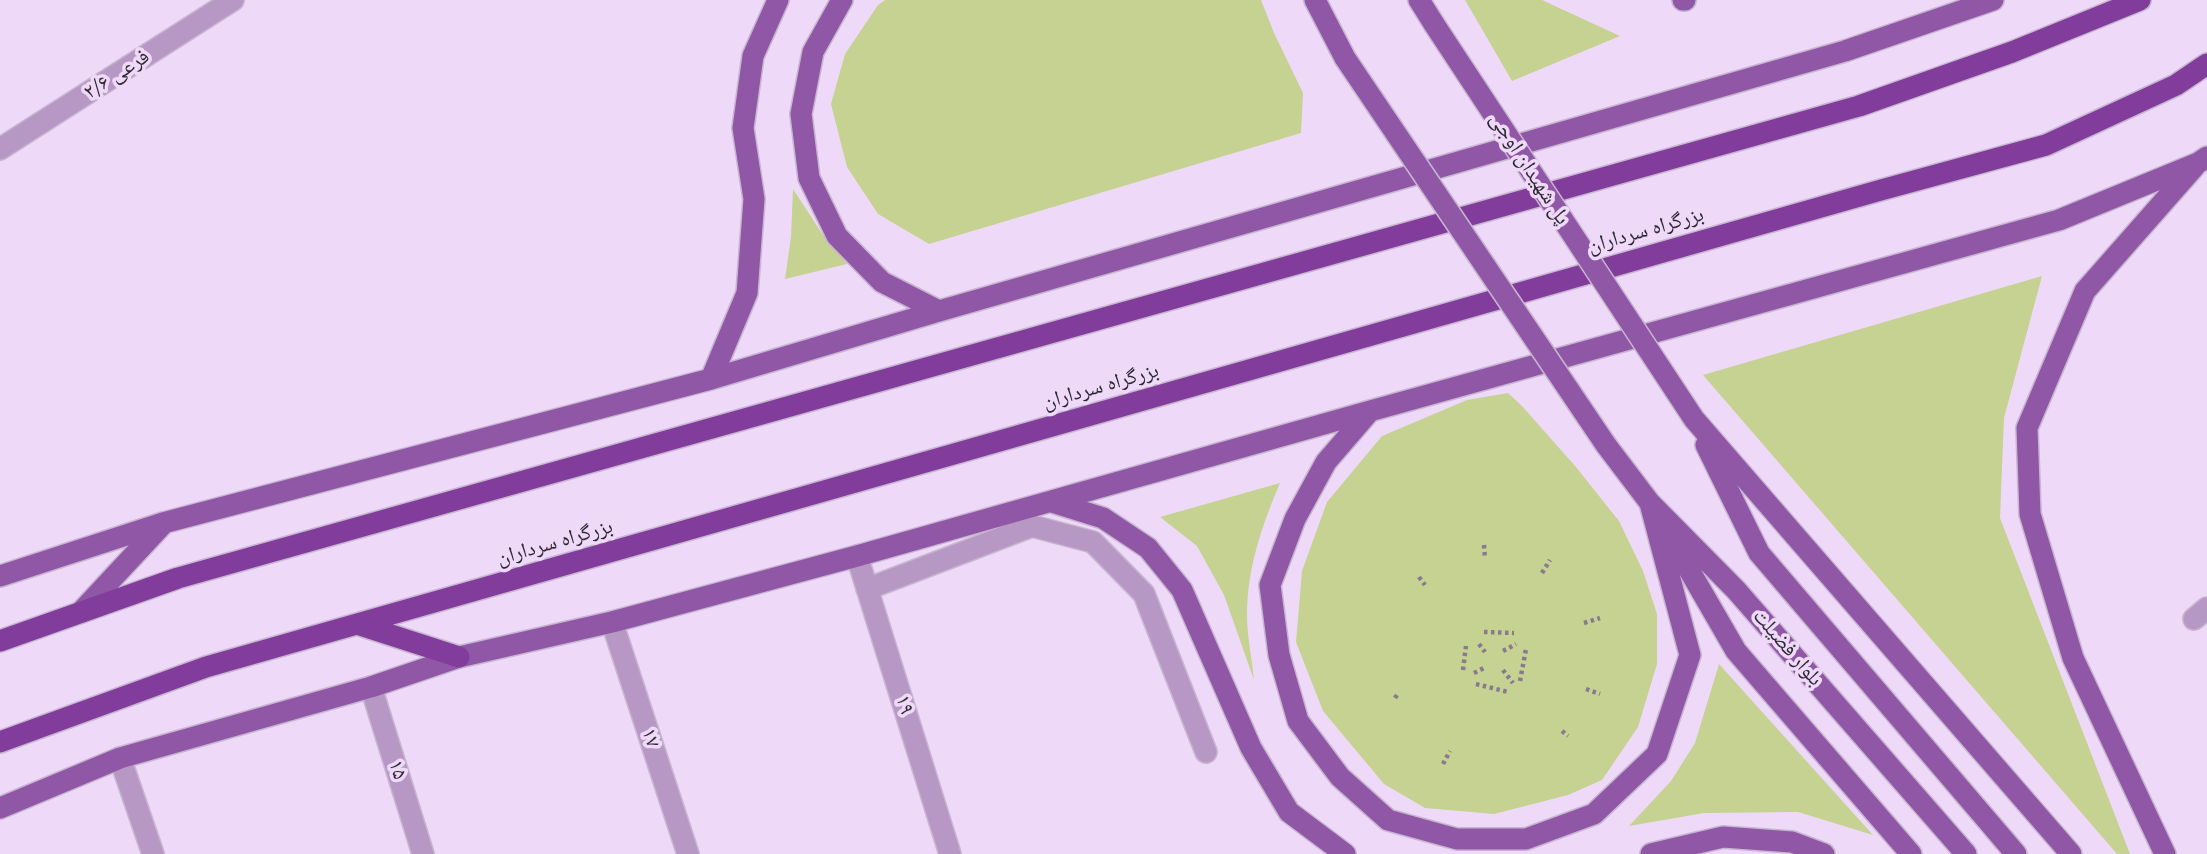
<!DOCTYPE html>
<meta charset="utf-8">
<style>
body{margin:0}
canvas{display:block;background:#eedaf8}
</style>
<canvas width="2207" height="854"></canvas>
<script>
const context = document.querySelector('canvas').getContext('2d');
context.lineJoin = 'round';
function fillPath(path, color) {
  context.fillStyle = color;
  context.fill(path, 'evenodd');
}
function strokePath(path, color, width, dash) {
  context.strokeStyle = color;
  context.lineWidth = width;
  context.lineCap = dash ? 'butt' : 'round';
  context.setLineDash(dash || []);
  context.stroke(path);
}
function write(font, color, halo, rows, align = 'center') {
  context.font = font + ' "Source Serif 4","Noto Naskh Arabic",serif';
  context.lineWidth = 7;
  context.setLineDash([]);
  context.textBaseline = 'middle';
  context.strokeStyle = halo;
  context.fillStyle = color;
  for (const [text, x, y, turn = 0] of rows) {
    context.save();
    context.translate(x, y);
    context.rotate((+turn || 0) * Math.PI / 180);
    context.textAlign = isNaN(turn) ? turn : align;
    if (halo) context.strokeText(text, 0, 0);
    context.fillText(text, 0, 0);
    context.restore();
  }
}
fillPath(new Path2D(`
 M885 0H1261L1274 33 1303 93 1301 133 929 244 878 214 847 167 831 104 845 54 878 5Z
 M1465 0H1542L1620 36 1512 81Z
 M793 189 823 235 847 264 785 279 791 237Z
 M2042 276 2004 418 2000 518 2130 854H2117L1703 375Z
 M1508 393 1522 406 1576 467 1619 521 1643 571 1657 614V664L1638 727 1602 780 1568 795 1494 814 1425 808 1384 784 1323 711 1296 642 1302 571 1327 502 1382 436 1467 400Z
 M1280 483C1262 525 1247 569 1247 615 1247 636 1252 659 1254 680L1224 595 1197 546 1160 517Z
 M1719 664 1873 835 1798 812 1704 813 1629 826 1671 781 1695 743Z`), '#c6d292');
const minor = new Path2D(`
 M0 149 233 0
 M857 556 950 854
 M867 589 1032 526 1093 542 1144 594 1206 752
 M2194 619 2207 608
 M612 622 688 854
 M371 687 423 854
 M120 758 153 854`);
const major = new Path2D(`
 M842 0 813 52 801 114 809 178 837 236 882 282 939 311
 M1315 0 1345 58
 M1419 0 1434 24
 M1683 0H1685
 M711 379 747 293 754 199 743 128 753 56 778 0
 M1370 411 1326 462 1295 519 1270 585 1279 655 1298 721 1340 777 1388 820 1457 839H1526L1594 814 1657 754 1690 655 1650 503
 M1694 419 2071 854
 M1606 445 1650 503 1736 590 1966 854
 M1706 445 1759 553 2016 854
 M1052 502 1103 518 1148 548 1182 590 1251 748 1289 812 1345 854
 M1666 530 1736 651 1911 854
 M0 576 163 523 711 379 939 311 1845 51 1993 0
 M81 612 162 525
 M0 808 120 758 371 687 459 657 612 622 857 556 1370 411 2059 220 2198 163 2207 157
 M1651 854 1723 837 1792 842 1824 854
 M2165 854 2073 658 2030 514 2027 428 2085 291 2195 166`);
const highway = new Path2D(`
 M360 625 459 657
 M0 641 178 578 1859 106 2012 52 2140 0
 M0 742 206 667 1881 190 2046 145 2176 85 2207 64`);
strokePath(minor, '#c8b6d0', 24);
strokePath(major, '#c8b6d0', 24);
strokePath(highway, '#c8b6d0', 24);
strokePath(new Path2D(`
 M1484 545 1485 559
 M1542 573 1550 560
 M1419 577 1425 585
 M1584 623 1600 618
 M1484 632 1514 633
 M1479 644 1485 652
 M1503 651 1516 644
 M1463 670 1466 646
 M1503 670 1513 683
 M1474 673 1484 668
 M1520 681 1526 649
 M1476 684 1508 692
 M1586 689 1600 694
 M1395 698 1397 695
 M1562 731 1568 736
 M1443 764 1450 751`), '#897b8f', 4.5, [3.5, 3.5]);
strokePath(minor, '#b798c4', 21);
strokePath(major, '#9057a7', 21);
strokePath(highway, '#813c9c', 21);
const majorBridge = new Path2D(`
 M1434 24 1694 419
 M1345 58 1606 445`);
strokePath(majorBridge, '#c8b6d0', 24, []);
strokePath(majorBridge, '#9057a7', 21);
write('21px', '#2f2732', '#eedaf8', [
 ["فرعی ۲/۶",117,75,-33],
 ["پل شهیدان اوجی",1529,169,57],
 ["بزرگراه سرداران",1646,231,-16],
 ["بزرگراه سرداران",1101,387,-16],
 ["بزرگراه سرداران",555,543,-16],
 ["بلوار فضیلت",1787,648,49],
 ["۱۹",904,705,73],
 ["۱۷",650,738,72],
 ["۱۵",397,770,73]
]);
</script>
